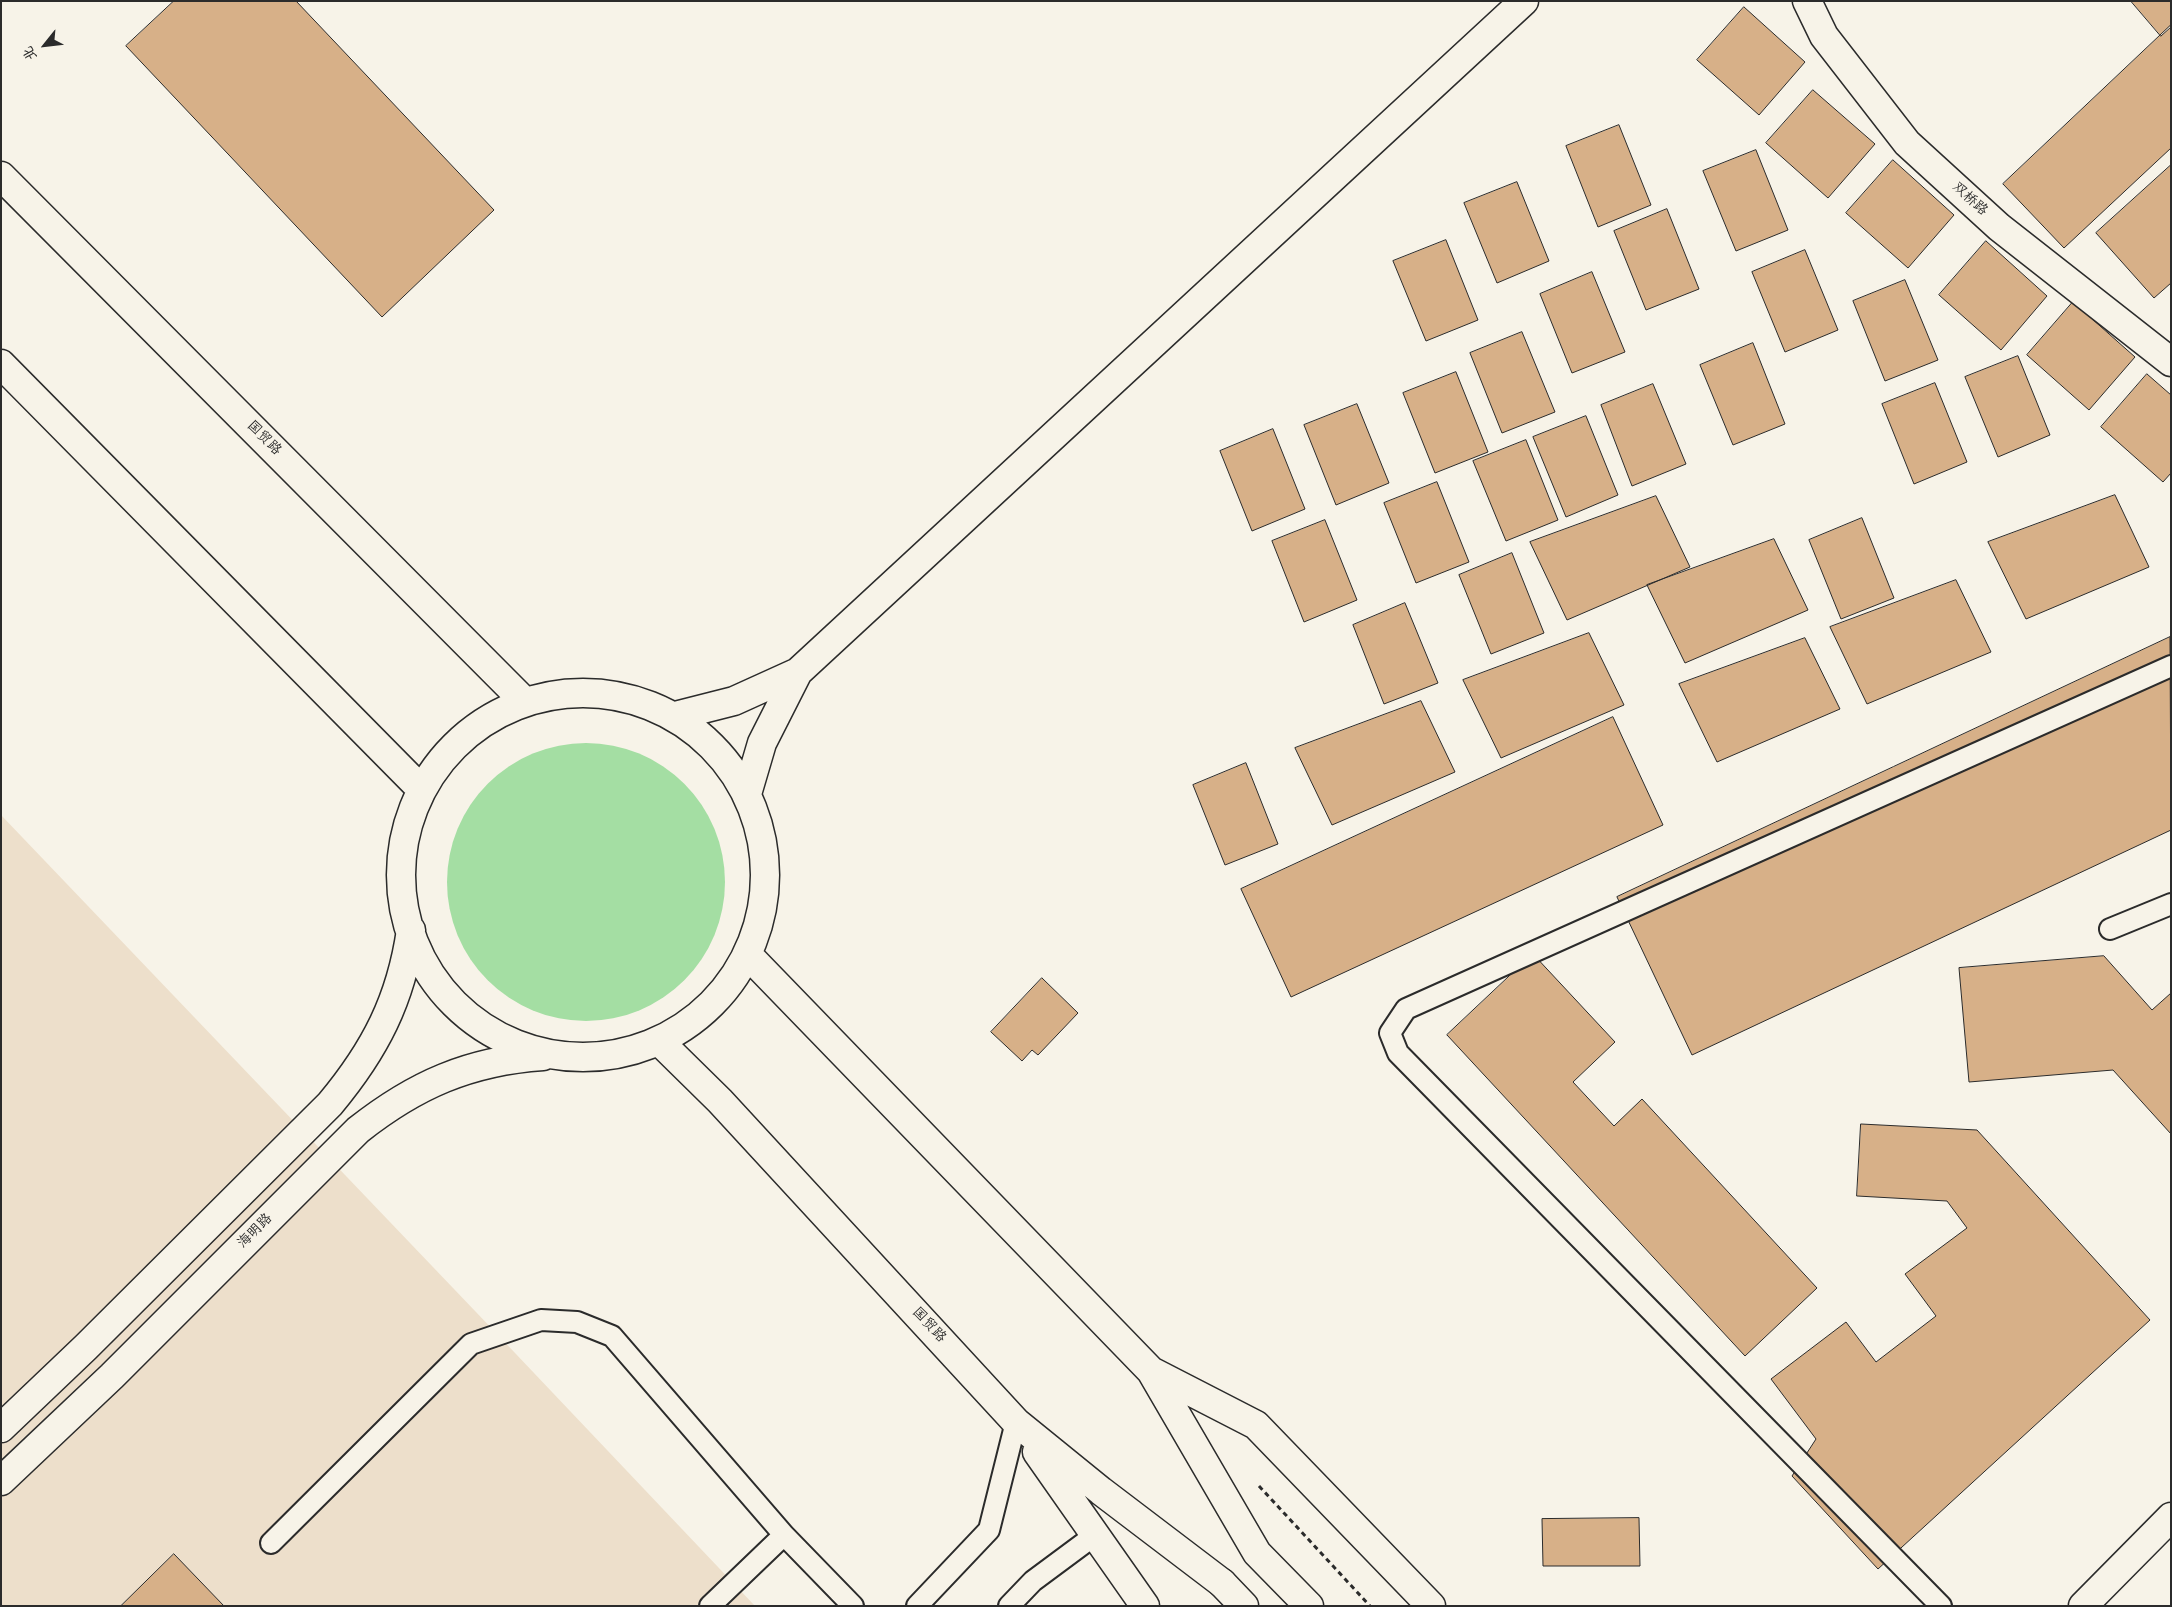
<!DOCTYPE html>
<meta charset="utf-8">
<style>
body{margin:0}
#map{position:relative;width:2172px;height:1607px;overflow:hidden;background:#f7f3e8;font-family:"Gochi Hand","LXGW WenKai TC",sans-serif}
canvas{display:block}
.frame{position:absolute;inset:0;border:2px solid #2b2b2b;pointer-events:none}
.north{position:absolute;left:20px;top:20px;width:50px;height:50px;-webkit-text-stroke:4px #f7f3e8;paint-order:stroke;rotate:241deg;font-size:14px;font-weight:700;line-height:20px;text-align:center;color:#2b2b2b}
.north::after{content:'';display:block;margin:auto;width:18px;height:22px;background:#2b2b2b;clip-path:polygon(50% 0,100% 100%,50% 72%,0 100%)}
</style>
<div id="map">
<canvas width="2172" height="1607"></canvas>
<div class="frame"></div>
<div class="north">北</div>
</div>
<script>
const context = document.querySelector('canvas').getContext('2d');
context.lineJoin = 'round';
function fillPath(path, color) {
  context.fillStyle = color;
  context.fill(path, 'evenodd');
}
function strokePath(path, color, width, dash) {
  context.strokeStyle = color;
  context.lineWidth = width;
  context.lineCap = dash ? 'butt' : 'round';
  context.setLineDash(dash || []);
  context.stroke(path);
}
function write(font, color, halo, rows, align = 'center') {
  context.font = font + ' "Gochi Hand","LXGW WenKai TC",sans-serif';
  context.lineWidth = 4;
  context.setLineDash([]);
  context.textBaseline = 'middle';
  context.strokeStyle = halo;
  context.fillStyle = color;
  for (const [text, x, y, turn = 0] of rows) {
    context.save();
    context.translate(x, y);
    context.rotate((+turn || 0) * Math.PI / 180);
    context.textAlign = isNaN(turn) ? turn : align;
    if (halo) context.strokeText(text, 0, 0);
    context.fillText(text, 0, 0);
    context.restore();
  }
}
fillPath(new Path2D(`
 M1 815 497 1334 755 1606H1Z`), '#eddfcb');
fillPath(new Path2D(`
 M447 882a139 139 0 1 1 278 0a139 139 0 1 1-278 0Z`), '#a4dea3');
const building = new Path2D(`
 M174 1H296L494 210 382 317 126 46Z
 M2131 1H2171V27L2161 36Z
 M1744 7 1805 62 1759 115 1697 60Z
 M2171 25V148L2064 248 2003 184Z
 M1813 90 1875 144 1828 198 1766 143Z
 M1619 125 1651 205 1598 227 1566 146Z
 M1756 150 1788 230 1736 251 1703 171Z
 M1893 160 1954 215 1908 268 1846 213Z
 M2171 165V283L2154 298 2096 233Z
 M1517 182 1549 261 1497 283 1464 203Z
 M1667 209 1699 289 1646 310 1614 231Z
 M1446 240 1478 320 1426 341 1393 261Z
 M1986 241 2047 296 2001 350 1939 295Z
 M1805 250 1838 330 1785 352 1752 272Z
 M1592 272 1625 352 1572 373 1540 294Z
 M1905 280 1938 360 1885 381 1853 301Z
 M2073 302 2135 357 2089 410 2027 355Z
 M1522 332 1555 412 1502 433 1470 353Z
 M1753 343 1785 424 1733 445 1700 365Z
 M2018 356 2050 435 1998 457 1965 377Z
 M1456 372 1488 452 1435 473 1403 393Z
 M2147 374 2171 395V473L2163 482 2101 427Z
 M1935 383 1967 462 1914 484 1882 404Z
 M1653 384 1686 464 1632 486 1601 405Z
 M1357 404 1389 483 1336 505 1304 425Z
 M1586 416 1618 495 1566 517 1533 437Z
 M1273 429 1305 509 1252 531 1220 451Z
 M1526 440 1558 520 1506 541 1473 461Z
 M1437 482 1469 562 1416 583 1384 503Z
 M2115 495 2149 567 2026 619 1988 542Z
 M1656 496 1690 567 1567 620 1530 542Z
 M1862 518 1894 598 1841 619 1809 540Z
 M1325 520 1357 600 1304 622 1272 541Z
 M1774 539 1808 610 1685 663 1647 585Z
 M1512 553 1544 633 1491 654 1459 575Z
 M1956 580 1991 652 1867 704 1830 627Z
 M1405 603 1438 683 1384 704 1353 625Z
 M1589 633 1624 705 1501 758 1463 680Z
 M2170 637 2171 830 1692 1055 1617 897Z
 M1805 638 1840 709 1717 762 1679 684Z
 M1421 701 1455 772 1332 825 1295 748Z
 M1613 717 1663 825 1291 997 1241 889Z
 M1246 763 1278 844 1225 865 1193 785Z
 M1533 954 1615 1042 1573 1082 1614 1126 1642 1099 1817 1288 1745 1356 1447 1035Z
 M2104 956 2152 1010 2171 993V1134L2113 1070 1969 1082 1959 968Z
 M1042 978 1078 1013 1038 1055 1032 1050 1022 1061 991 1032Z
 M1861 1124 1977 1130 2150 1320 1878 1569 1792 1476 1816 1439 1771 1379 1846 1322 1876 1362 1936 1316 1905 1274 1967 1228 1947 1201 1857 1196Z
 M1639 1518 1640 1566H1543L1542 1519Z
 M174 1554 224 1606H121Z`);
fillPath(building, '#d7b088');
strokePath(building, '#2b2b2b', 1);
const lane = new Path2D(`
 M2110 929 2171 904
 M271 1543 471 1344 541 1320 577 1322 612 1336 784 1535 853 1606
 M710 1606 784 1535
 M917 1606 989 1530 1016 1422
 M1009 1606 1033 1581 1095 1535
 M1941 1606 1398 1053 1390 1033 1406 1009 2171 666`);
const street = new Path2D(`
 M1807 1 1824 36 1907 143 1999 227 2171 362`);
const secondary = new Path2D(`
 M1 176 524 701
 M1 364 421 789
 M401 875a182 182 0 1 1 364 0a182 182 0 1 1-364 0Z
 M675 716 734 701 798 672 1524 1
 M747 794 762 743 798 672
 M748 955 1151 1371 1257 1553 1309 1606
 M660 1042 720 1101 1016 1422 1101 1491 1222 1583
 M1151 1371 1256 1425 1431 1606
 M1 1428 86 1347 330 1104C375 1050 401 1000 411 930
 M1037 1452 1145 1606
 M1 1481 112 1376 358 1130C415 1085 469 1061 543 1056
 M2083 1606 2171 1517`);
const primary = new Path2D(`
 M1222 1583 1244 1606`);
strokePath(lane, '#2b2b2b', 24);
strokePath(street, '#2b2b2b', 31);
strokePath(secondary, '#2b2b2b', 31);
strokePath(primary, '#2b2b2b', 31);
strokePath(new Path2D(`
 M1259 1486 1370 1606`), '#2b2b2b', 3, [5, 4]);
strokePath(lane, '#f7f3e8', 20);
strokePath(street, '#f7f3e8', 28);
strokePath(secondary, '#f7f3e8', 28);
strokePath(primary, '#f7f3e8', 28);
write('14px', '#2b2b2b', '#f7f3e8', [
 ["双桥路",1969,200,42],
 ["国贸路",263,439,45],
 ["海明路",256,1232,-45],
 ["国贸路",928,1326,47]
]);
</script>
